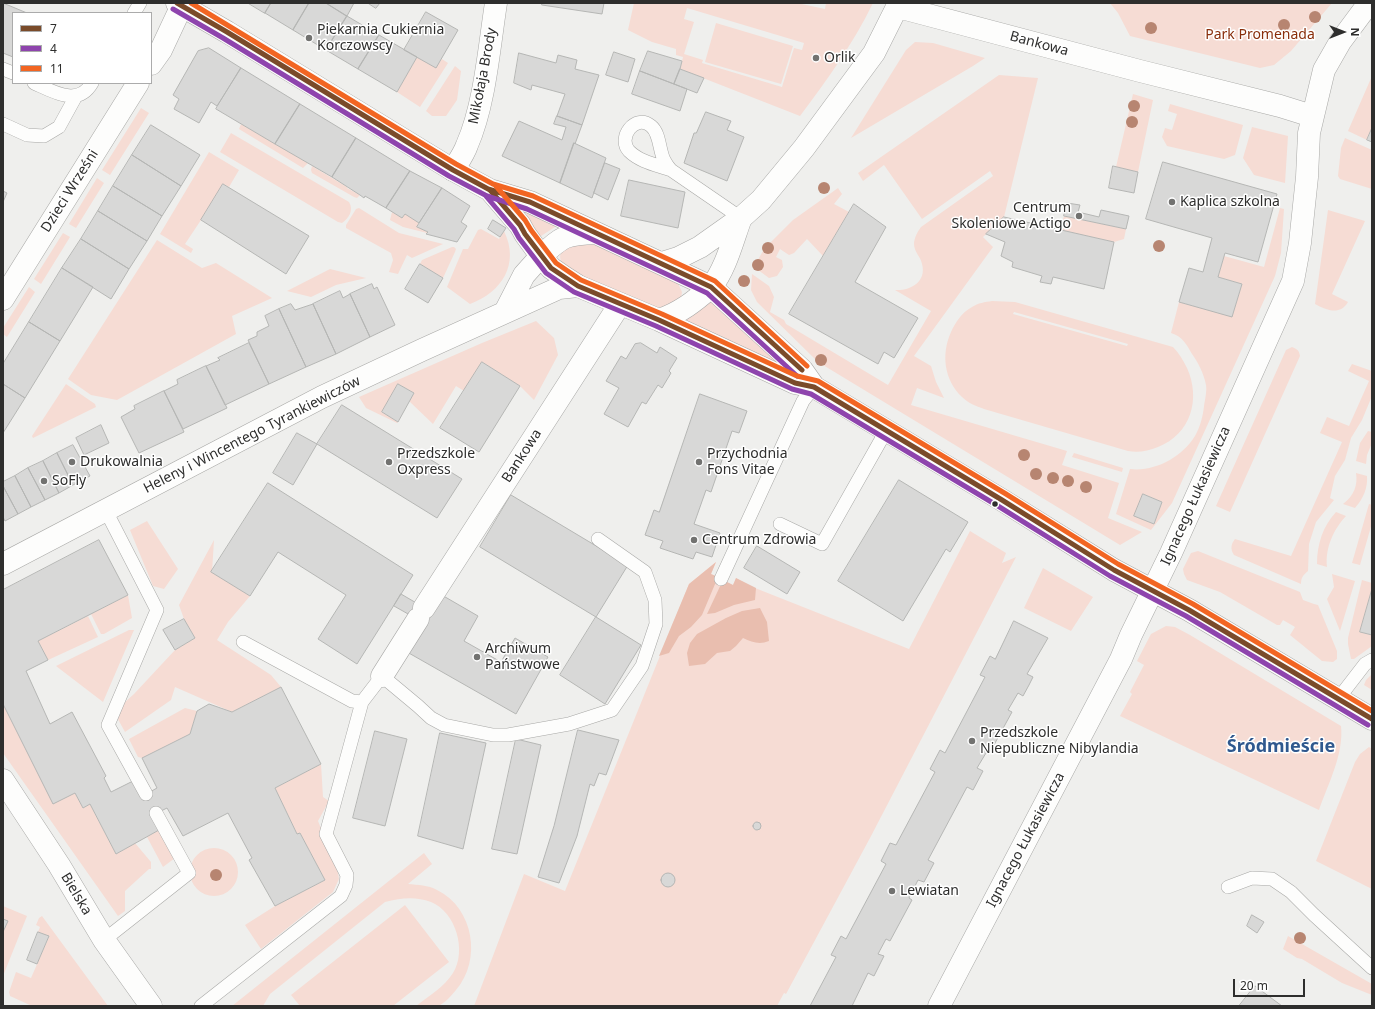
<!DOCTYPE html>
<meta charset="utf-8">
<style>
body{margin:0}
#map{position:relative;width:1375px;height:1009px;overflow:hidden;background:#efefed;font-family:"Noto Sans",sans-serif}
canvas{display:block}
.frame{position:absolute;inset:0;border:4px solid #2e2e2d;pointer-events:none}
.legend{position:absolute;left:12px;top:12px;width:140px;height:72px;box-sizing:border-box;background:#fff;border:1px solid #ababab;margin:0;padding:5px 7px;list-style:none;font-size:12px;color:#2e2e2d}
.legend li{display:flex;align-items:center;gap:8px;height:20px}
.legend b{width:20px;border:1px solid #ababab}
.north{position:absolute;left:1323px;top:12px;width:40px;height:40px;-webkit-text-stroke:3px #fff;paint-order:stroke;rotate:90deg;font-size:11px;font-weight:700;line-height:16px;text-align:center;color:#2e2e2d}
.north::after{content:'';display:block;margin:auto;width:14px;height:18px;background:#2e2e2d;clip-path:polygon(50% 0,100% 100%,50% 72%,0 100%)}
.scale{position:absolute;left:1233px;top:979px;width:72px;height:18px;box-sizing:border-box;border:2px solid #2e2e2d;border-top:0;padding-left:5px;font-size:12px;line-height:14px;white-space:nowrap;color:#2e2e2d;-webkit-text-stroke:3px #fff;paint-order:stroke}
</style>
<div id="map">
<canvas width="1375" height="1009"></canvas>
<div class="frame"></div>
<ul class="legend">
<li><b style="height:5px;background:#7a4b2a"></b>7</li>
<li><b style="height:5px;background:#8e44ad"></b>4</li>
<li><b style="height:5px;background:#f26522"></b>11</li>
</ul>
<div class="north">N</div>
<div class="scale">20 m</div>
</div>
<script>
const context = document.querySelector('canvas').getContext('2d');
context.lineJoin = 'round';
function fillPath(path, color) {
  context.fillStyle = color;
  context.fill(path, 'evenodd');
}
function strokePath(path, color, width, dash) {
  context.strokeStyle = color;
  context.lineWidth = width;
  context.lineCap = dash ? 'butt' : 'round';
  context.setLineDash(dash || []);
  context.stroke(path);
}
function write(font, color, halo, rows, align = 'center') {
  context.font = font + ' "Noto Sans",sans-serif';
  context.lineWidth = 3;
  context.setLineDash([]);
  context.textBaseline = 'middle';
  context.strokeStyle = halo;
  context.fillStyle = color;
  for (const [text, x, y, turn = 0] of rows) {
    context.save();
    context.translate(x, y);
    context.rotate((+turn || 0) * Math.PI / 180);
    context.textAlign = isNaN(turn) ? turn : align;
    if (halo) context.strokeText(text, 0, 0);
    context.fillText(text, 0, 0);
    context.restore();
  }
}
fillPath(new Path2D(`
 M634 3H797L825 9 826 3H873C853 44 827 80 800 116L680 69 683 57 676 55V49L652 42 628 30ZM687 8 804 43 802 50 794 48 782 87 702 63 703 60 684 54 694 22 684 19Z
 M1110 3H1332L1291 51 1274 65 1260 68 1130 36 1118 13Z
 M716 23 793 46 781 84 705 62Z
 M915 42 933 43 985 58 973 66 851 138 906 50Z
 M417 57 436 67 442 59 448 63 420 107 397 92Z
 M455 66 461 71 457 100 446 116H432L426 111Z
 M999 75 1038 78 1004 217 983 237 993 247 914 356 931 366 936 382 944 398 917 388 911 405 1067 451 1062 465 1119 483 1108 518 1142 532 1120 545 818 362 757 302 751 290 752 274 769 286 774 297 770 312 784 320 786 324 888 385 931 311 895 290C910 291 927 282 922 264 921 257 914 252 914 244 914 238 918 231 921 227L993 176 990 171 922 219 884 165 863 181 858 173Z
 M1372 76V128L1367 140 1348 131Z
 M1133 94 1153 100 1138 172 1116 167Z
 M1170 104 1243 125 1235 155 1224 159 1167 146 1162 137 1165 128 1172 130 1177 114 1168 111Z
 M141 108 149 113 110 175 102 170Z
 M241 124 308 163 303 168 298 165 239 129Z
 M1252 127 1288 136 1285 183 1254 175 1243 158Z
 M231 133 349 202C354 210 349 218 342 223L338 222 220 152Z
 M1345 138 1372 150V189L1340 179 1338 176 1341 148Z
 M209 152 239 170 229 187 223 184 201 220 185 244 193 249 191 253 160 234Z
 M312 166 347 187V188L360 195 357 198 354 197 312 173 311 170Z
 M97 178 104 183 76 228 69 224Z
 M838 188 842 194 834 204 849 212 823 256 807 239 794 253 789 255 780 249 776 257 782 260 783 267 777 276 769 278 754 267 764 249 793 220Z
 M359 208 399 233 443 244 412 258 407 255 398 274 389 272 393 260 391 253 346 228V225L356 209Z
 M1280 208 1284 209 1281 253 1275 276 1172 503 1151 530 1116 514 1130 469C1155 472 1182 457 1195 436 1200 427 1203 416 1204 406 1205 400 1207 391 1206 385 1204 374 1198 362 1192 354 1187 345 1182 336 1171 333L1179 302 1232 316 1242 284 1218 277 1224 256 1264 267ZM1143 494 1162 502 1154 524 1135 516Z
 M525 210 556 224 555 227 541 236 538 235 533 230Z
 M1328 210 1365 221 1332 294 1348 302C1340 316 1326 310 1315 304Z
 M392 212 402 218 405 214 419 223 417 227 428 232 427 233 403 227 390 220Z
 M1064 216 1126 229 1124 239 1114 242 1060 230Z
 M481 229 499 239 504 231C520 264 502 292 470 304L447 287 463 249H468L478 230Z
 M63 233 70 237 41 284 34 279Z
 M157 240 202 268 216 263 272 298 232 316 236 334 117 400 91 395 68 379Z
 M597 242 676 279 682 292 681 298C666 309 659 309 641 305L564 267C559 258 558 254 566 246Z
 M452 247H454L456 249 455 252 443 278 420 264 422 260Z
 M330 269 366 278 336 285 311 297 287 291Z
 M29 287 35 292 7 337 3 334V328Z
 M711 300 774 358 772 361 688 323 686 319Z
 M992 301 1015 302 1173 347C1179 353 1183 360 1187 368 1201 399 1191 434 1158 447 1148 451 1138 453 1128 451L984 409C976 406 968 403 962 397 944 380 941 354 951 332 955 323 962 312 972 307 978 303 985 302 992 301ZM1014 312 1128 344 1127 346 1013 314Z
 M536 321 554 338 558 355 534 400 520 386 482 362 464 391 456 386 433 424 409 401 414 393 398 384 382 412 398 422 397 423 366 408 359 397 482 343Z
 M1292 347C1297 349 1299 350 1300 356L1230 512 1216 506 1286 350Z
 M1352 364 1372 371V396L1362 420 1351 438 1345 460 1335 476 1330 498 1334 500 1316 522 1309 544 1308 571C1303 575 1301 578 1301 584L1234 555C1230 549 1231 544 1235 539L1291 556 1342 442 1320 433 1327 417 1349 426 1369 381 1348 371Z
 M66 384 95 404 96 407 33 438 32 436Z
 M1368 431 1372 432V443L1367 455 1366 464 1356 461 1360 443Z
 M1074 453 1123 468 1122 472 1072 457Z
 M1356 473 1367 476C1368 488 1363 499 1355 508L1343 504C1354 496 1358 485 1356 473Z
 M1369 504 1372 505V523L1360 565 1352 563Z
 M1336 512 1346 516C1334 529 1325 547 1327 567L1317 564C1317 544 1323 526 1336 512Z
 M147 521 178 569 164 589 153 586 130 530Z
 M970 531 1006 553 1002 563 1016 557 870 838 786 994 784 993 777 1006H474L524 874 565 891 689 584 716 562 711 574 733 585 736 578 750 586 909 649Z
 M214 540 212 572 250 596 228 622 217 640 271 675 281 687 232 712 175 687 171 700 125 732 114 712 134 694 175 650 195 638 184 619 179 605Z
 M1198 551 1300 592 1303 600 1314 604 1318 605 1337 651V659L1333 662 1322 661 1290 635 1295 627 1283 620 1280 625H1277L1220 592 1187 580 1184 574 1183 569 1191 553Z
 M1043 568 1093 597 1071 631 1024 608Z
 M1332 574 1355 581 1340 631 1327 599 1334 587Z
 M1362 580 1372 583V589L1360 632 1372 635V646L1354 659H1351L1348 644V638Z
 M128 595 132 618 104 634H101L91 614Z
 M88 616 98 637 48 660 38 641Z
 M1166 626 1175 627 1190 635 1341 726C1344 754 1328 784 1319 810L1120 716 1132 694 1130 692 1144 665 1137 661 1151 634Z
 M129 630H134L103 702 56 666Z
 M1372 674V690L1364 685 1366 680Z
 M3 704 53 803 75 793 83 808 90 804 116 854 135 843 151 862V869H149L125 891V911L118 916 3 753Z
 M185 708 197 711 190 734 142 758 138 757 129 739Z
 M1369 747 1372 749V889L1316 861 1355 762 1360 754Z
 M321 764 323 797 329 801 318 821 337 867 339 879 333 892 261 949 245 925 275 906 325 880 300 833 297 834 275 788Z
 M159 830 175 858 163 867 147 837Z
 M190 872a24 24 0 1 1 48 0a24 24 0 1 1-48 0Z
 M424 853 432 864 408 884C418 885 428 885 437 890 474 908 482 960 456 990 452 995 444 1004 438 1006 432 1008 423 1006 416 1006 429 996 444 987 453 973 467 951 456 912 431 902 415 896 401 898 385 902L270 994 263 1006H232Z
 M405 905 449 962 393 1006H300L291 995Z
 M3 906 27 916 3 976Z
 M42 916 108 1006H32L10 996 9 992 16 972 31 978 49 937 38 932 40 927 36 925 39 918Z
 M1288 936 1372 984V995L1342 983 1302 959 1297 958 1283 949Z`), '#f6dcd4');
fillPath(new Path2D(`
 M716 562 711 574 718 577 702 615 691 627 679 636 669 653 659 656 689 584Z
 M736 578 756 588 755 600 734 605 715 613 707 614 723 580 733 585Z
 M760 608 767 622 769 641C759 645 752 642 743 638L736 646 730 651 717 653 705 664 689 666 687 653 690 643 697 634 726 618 742 611Z`), '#e9beaf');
const building = new Path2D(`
 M3 3 27 13H13V57L3 53Z
 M248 3H271L265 13Z
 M271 3H309L293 30 265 13Z
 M309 3H326L347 16 326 50 293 30Z
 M326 3H354L347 16Z
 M368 3H380L376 8Z
 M542 3H604L602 14 542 5Z
 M426 12 458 30 436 68 404 50Z
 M347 16 379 35 358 69 326 50Z
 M379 35 417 57 397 92 358 69Z
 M209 48 241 68 217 106 211 102 199 123 174 109 179 99 173 95 198 51Z
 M648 51 682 61 680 69 674 84 640 71Z
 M614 52 635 59 628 82 606 75Z
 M519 53 556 63 558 55 577 60 575 69 599 75 582 125 557 116 565 94 532 85 531 90 514 83Z
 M241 68 300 104 275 144 216 109Z
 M680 69 704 78 697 93 674 84Z
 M640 71 687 89 680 111 632 94Z
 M300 104 356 138 332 177 275 144Z
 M706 112 731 121 727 130 744 137 727 181 684 163 694 133H696Z
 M557 116 582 125 575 144 574 143 560 183 502 156 519 121 562 140 566 127 554 124Z
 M151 125 200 155 181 186 132 155Z
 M1372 128V142L1367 140Z
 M356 138 410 171 386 208 365 196 364 198 360 195 332 177Z
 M574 143 606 158 592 198 560 183Z
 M132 155 181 186 162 216 113 186Z
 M1163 162 1277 194 1258 262 1225 253 1218 277 1242 284 1232 317 1179 302 1189 268 1203 272 1212 238 1146 219Z
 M605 163 620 169 608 200 594 193Z
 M1113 166 1138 172 1134 193 1109 188Z
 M410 171 442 188 419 223 405 214 402 218 386 208Z
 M629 180 685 192 678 228 621 216Z
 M223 184 309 236 286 274 201 220Z
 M113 186 162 216 147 241 98 211Z
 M442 188 470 206 461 222 467 226 457 242 426 234 428 232 417 227Z
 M3 191 7 193 3 202Z
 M1067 203 1080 205 1078 212 1099 217 1101 210 1129 216 1126 229 1064 216Z
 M854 204 886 227 855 282 918 318 894 358 884 352 878 364 789 314Z
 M98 211 147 241 129 269 81 239Z
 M1004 217 1114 242 1104 289 1053 277 1051 284 1040 282 1042 276 1012 267 1013 262 1001 256 1005 242 986 234Z
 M493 220 506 228 500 237 488 229Z
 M81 239 129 269 111 299 62 268Z
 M420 264 443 278 428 303 405 289Z
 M62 268 93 287 60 341 29 322Z
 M372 284 374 289 377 287 395 325 370 337 350 294Z
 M340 291 343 298 350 294 370 337 336 354 313 304Z
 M291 304 295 310 313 304 336 354 306 367 279 309Z
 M279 309 306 367 269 384 248 340 257 336V332L269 326 265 316Z
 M29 322 60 341 25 398 3 384V364Z
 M249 343 269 384 225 405 206 366 220 360 218 358Z
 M641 343 657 353 660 347 677 358 669 371 671 373 662 388 658 385 646 404 642 402 628 427 604 414 619 388 606 381 621 356 626 359 635 344Z
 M482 362 520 386 479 452 440 428Z
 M206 366 227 408 183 429 164 391 178 384 177 380Z
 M3 384 25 398 3 433Z
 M398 384 414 393 398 422 382 412Z
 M164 391 184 432 139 453 121 417 135 409 134 406Z
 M700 394 747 411 739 433 732 431 711 492 706 490 694 524 720 533 712 557 696 552 693 559 660 548 663 541 645 535 654 510 659 512Z
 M342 405 462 479 437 518 317 444Z
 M101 425 109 443 84 455 76 438Z
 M297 433 317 444 293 485 273 473Z
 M73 445 90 476 73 485 57 453Z
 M57 453 73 485 59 493 43 461Z
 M43 461 59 493 45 500 28 468Z
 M28 468 45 500 31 507 15 476Z
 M15 476 31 507 18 514 3 486V482Z
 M899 480 968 522 950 552 946 549 903 621 838 581Z
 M268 483 413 575 357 664 318 639 346 595 278 552 250 596 211 572Z
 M3 486 18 514 5 521 3 517Z
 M1143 494 1162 502 1154 524 1134 516Z
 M511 495 628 565 596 617 480 547Z
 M99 540 128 595 38 641 48 660 26 671 50 724 72 712 106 776 104 778 111 792 133 781 141 797 157 788 142 758 190 734 197 711 209 704 232 712 281 687 321 764 275 788 297 834 300 833 325 880 275 906 249 860 252 858 228 813 183 836 167 808 151 816 159 830 116 854 90 804 83 808 75 793 53 804 3 704V590Z
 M757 546 800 572 787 594 744 568Z
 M1372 589V635L1360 632Z
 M401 594 430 611 424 623 394 606Z
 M440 594 478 616 464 641 501 662 515 638 548 657 516 714 407 652Z
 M596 617 641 645 605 704 560 675Z
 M184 619 195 638 175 650 163 630Z
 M1014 621 1048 638 1027 674 1033 677 1029 685 1023 696 1018 693 1008 710 1012 712 989 754 986 753 977 768 983 771 973 790 967 787 928 860 934 863 924 882 918 880 909 898 912 900 890 941 886 939 878 954 884 956 874 976 868 973 852 1006H810L836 957 831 955 841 936 846 939 886 864 881 861 890 843 896 845 935 772 930 769 940 750 945 753 985 677 980 675 990 656 995 659Z
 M578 730 619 740 606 775 599 773 594 786 590 784 577 836 559 883 538 877 554 826Z
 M375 731 407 739 385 826 353 818Z
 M440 733 486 743 463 849 418 836Z
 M516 739 541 745 517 854 492 849Z
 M753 826a4 4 0 1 1 8 0a4 4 0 1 1-8 0Z
 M661 880a7 7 0 1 1 14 0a7 7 0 1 1-14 0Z
 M1252 915 1264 922 1257 933 1247 926Z
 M3 919 8 921 3 932Z
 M38 932 49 936 37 964 27 960Z
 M1255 986 1282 1006H1239Z`);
fillPath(building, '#d8d8d7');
strokePath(building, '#b5b6b4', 1);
const lane = new Path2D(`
 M134 13 140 3
 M3 69 13 73
 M34 83C54 92 78 107 92 83
 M3 124 27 135 44 136 59 127 76 96
 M671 170C657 165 640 162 629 151 617 138 635 113 651 126 660 133 659 150 664 160 666 164 668 167 671 170L741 218
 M106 511 157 610 108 725 146 794
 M780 524 822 544 886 431
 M721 579 803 401 814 387
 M243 642 352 701 362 702 382 676 418 706 431 718 444 725 493 735H508L569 724 612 710 642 666 656 624 655 600 645 572 598 539
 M1338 699 1365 664 1372 660
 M1228 887 1252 878 1272 879 1291 892 1314 915 1372 968
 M104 940 189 873 156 813
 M201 1006 341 896 346 885 347 875 326 834 362 702`);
const street = new Path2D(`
 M898 7 1140 71 1280 106 1312 116
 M151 64 161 50 183 3
 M453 170C458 162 464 154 467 145 485 104 489 48 496 3
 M662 263 678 258 700 247 741 218 761 200 804 148 874 53 899 3
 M711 287C726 269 733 239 741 218
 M3 299 138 83
 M505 312 524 275 541 256
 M3 564 322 397 422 350 559 288 578 286
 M424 608 620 304
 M382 676 418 619
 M3 780 59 865 104 940 151 1006
 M939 1006 1121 659 1131 635 1171 553 1293 281 1300 243 1307 177 1309 133 1324 70 1340 42 1369 3`);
const secondary = new Path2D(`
 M177 3 227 32 453 170 490 190 530 202 711 287 802 370 814 387
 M490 190 520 225 525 234 541 256 551 268 564 277 578 286 659 320 795 383 814 387 1002 500 1114 570 1189 610 1372 719
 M541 256C563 236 565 234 596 233
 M659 320C680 313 695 301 711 287`);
strokePath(lane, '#a8a8a6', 14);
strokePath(street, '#a8a8a6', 23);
strokePath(secondary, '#a8a8a6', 23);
strokePath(lane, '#fdfdfc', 13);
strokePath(street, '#fdfdfc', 22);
strokePath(secondary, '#fdfdfc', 22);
strokePath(new Path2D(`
 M177 3 227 32 453 170 490 190 520 225 525 234 551 268 578 286 659 320 795 383 814 387 1002 500 1114 570 1189 610 1372 719
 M488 189 530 202 711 287 802 370`), '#7a4b2a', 5);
strokePath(new Path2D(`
 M173 9 223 38 449 176 487 196 527 209 707 293 797 376
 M485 195 514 229 519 238 546 273 574 292 656 326 792 389 811 394 998 506 1110 576 1186 616 1368 725`), '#8e44ad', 5);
strokePath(new Path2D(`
 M191 3 456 164 493 184 533 196 715 281 807 366
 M495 185 525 220 531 230 556 263 581 280 662 314 797 376 818 381 1006 494 1118 564 1193 604 1372 711`), '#f26522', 5);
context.fillStyle = '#b78571';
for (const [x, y] of [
 [1315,17],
 [1284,25],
 [1151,28],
 [1134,106],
 [1132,122],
 [824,188],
 [1159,246],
 [768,248],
 [758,265],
 [744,281],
 [821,360],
 [1024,455],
 [1036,474],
 [1053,478],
 [1068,481],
 [1086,487],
 [216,875],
 [1300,938]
]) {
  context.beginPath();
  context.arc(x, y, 6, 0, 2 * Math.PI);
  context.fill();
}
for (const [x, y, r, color] of [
 [309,38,4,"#727270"],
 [816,58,4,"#727270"],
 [1172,202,4,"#727270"],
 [1079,216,4,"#727270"],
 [72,462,4,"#727270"],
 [389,462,4,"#727270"],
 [699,462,4,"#727270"],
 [44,481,4,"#727270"],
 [995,504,3.5,"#2e2e2d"],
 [694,540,4,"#727270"],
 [477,657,4,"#727270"],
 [972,741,4,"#727270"],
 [892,891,4,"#727270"]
]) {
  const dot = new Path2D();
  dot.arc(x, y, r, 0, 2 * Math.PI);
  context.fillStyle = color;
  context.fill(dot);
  strokePath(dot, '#fff', 1.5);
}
write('14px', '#2e2e2d', '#fff', [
 ["Piekarnia Cukiernia",317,30],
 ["Korczowscy",317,46],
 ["Orlik",824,58],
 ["Kaplica szkolna",1180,202],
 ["Centrum",1071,208,"right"],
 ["Skoleniowe Actigo",1071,224,"right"],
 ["Przedszkole",397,454],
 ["Oxpress",397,470],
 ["Przychodnia",707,454],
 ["Fons Vitae",707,470],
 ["Drukowalnia",80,462],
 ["SoFly",52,481],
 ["Centrum Zdrowia",702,540],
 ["Archiwum",485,649],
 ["Państwowe",485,665],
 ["Przedszkole",980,733],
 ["Niepubliczne Nibylandia",980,749],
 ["Lewiatan",900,891]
], 'left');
write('14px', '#892e0b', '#fff', [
 ["Park Promenada",1260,35]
]);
write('14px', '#2e2e2d', '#fff', [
 ["Bankowa",1039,44,15],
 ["Mikołaja Brody",483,76,-79],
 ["Dzieci Wrześni",70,191,-58],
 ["Heleny i Wincentego Tyrankiewiczów",252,435,-27],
 ["Bankowa",522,456,-57],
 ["Ignacego Łukasiewicza",1196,496,-66],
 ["Ignacego Łukasiewicza",1026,840,-62],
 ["Bielska",76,894,59]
]);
write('bold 18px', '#2f588e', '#fff', [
 ["Śródmieście",1281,747]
]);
</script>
